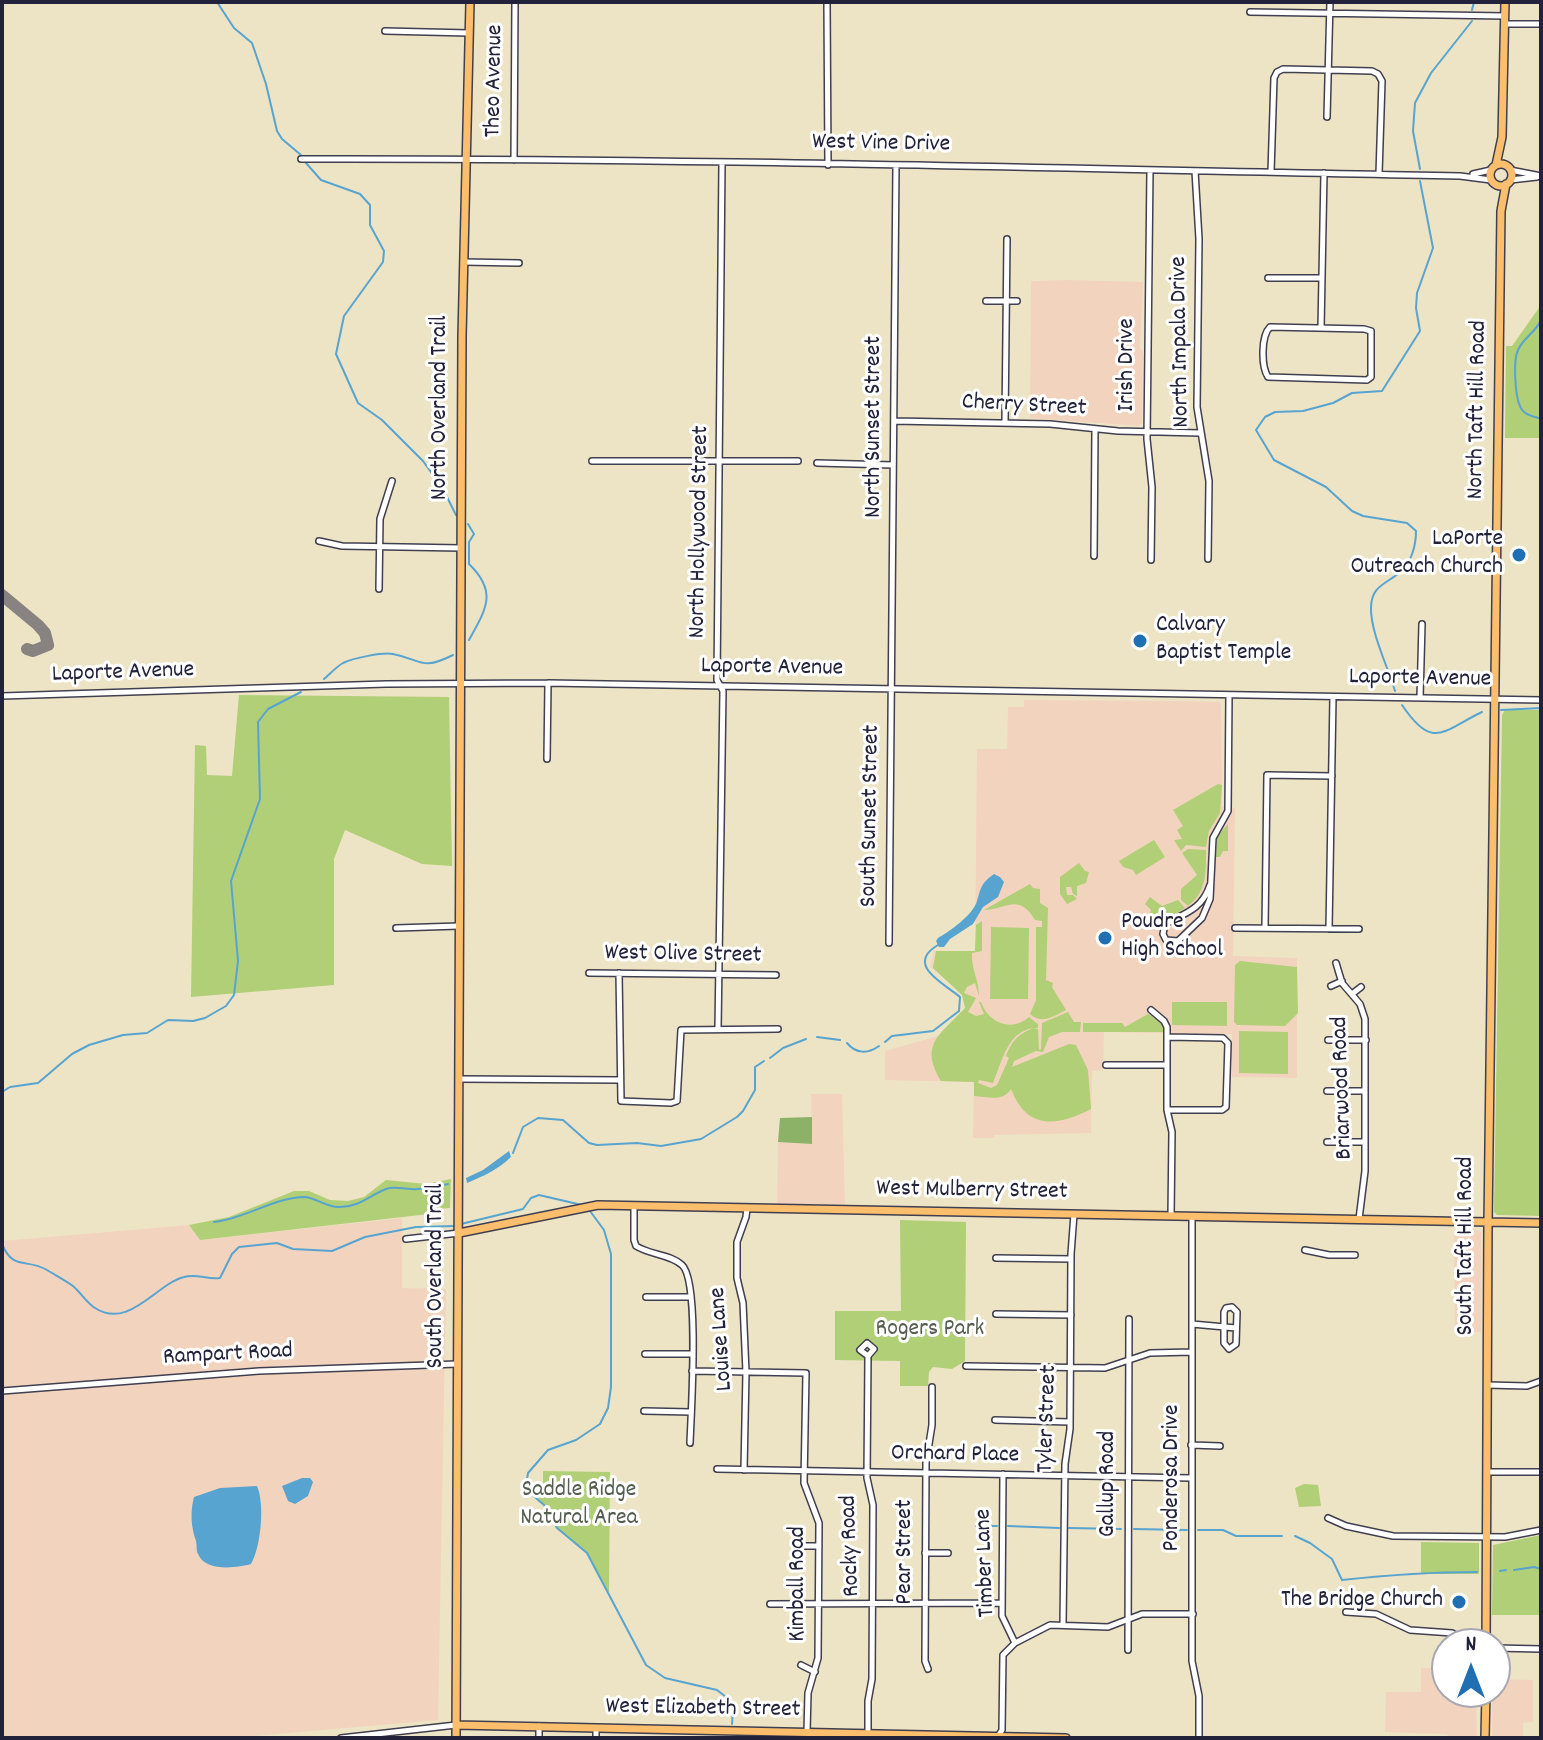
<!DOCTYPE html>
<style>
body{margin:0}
#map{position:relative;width:1543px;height:1740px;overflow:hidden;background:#ede4c5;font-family:Dekko,sans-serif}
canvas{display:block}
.frame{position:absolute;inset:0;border:4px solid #22223b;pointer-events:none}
.north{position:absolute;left:1431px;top:1628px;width:80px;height:80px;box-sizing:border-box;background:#fff;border:2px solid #a7a7b1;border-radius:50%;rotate:0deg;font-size:22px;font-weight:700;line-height:32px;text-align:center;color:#22223b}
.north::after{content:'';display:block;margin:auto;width:28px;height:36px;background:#1f6fb2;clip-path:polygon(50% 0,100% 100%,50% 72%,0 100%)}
</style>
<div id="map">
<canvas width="1543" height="1740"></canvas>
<div class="frame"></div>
<div class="north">N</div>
</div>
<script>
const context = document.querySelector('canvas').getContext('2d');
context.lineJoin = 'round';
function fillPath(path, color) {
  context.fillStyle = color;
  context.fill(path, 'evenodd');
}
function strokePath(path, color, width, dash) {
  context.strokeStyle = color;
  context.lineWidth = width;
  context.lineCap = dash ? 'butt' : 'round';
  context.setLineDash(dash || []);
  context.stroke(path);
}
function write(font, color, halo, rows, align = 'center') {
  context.font = font + ' Dekko,sans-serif';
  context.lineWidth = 6;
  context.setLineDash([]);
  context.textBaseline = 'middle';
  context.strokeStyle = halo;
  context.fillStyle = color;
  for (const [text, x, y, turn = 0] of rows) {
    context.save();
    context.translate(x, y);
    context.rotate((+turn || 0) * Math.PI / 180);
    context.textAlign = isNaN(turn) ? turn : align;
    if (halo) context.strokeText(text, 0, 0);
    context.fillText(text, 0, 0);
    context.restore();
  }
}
fillPath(new Path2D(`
 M1068 280 1143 282 1140 348 1143 352 1142 423 1139 426 1030 418 1031 281Z
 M1024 700 1176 701 1219 702 1221 704 1222 807 1235 808 1233 956 1297 958V1078L1232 1077V1034L1104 1032 1103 1070 1092 1071 1091 1133 994 1135V1138H973L974 1082 885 1080V1051L938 1036 965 1009V995L930 967 934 951H975L977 749H1007L1008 707H1024Z
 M811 1094H842L845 1204H777L778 1142 812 1144Z
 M402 1218V1288L446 1289 438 1720 232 1738H2V1241L189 1225 200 1240Z
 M1454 1230H1478L1481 1232V1332H1455Z
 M1421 1668 1447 1669V1692H1476L1477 1738H1456L1444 1734 1385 1732 1386 1692H1421Z
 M1495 1679 1533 1680V1722L1523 1723V1738H1492V1692H1495Z`), '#f2d4be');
fillPath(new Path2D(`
 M1541 305V438H1505L1506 346H1512Z
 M239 695 449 697 452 866 422 864 345 830 334 859V985L191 997 195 745 206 746 207 775 232 776Z
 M1505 710H1541V1216L1497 1215 1494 1212 1502 715Z
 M1218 784 1222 785 1220 813 1209 831 1206 847 1186 845 1181 851 1174 840 1182 839 1177 830 1183 826 1173 810Z
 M1228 824V851H1223L1220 857H1216L1217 837Z
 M1154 840 1165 857 1136 875 1133 870 1123 867 1119 861Z
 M1188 849 1206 850C1206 872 1207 892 1188 906L1181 900V889L1197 875 1182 853Z
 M1079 863 1085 871 1089 872 1086 883 1077 886V896L1073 894 1071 887H1066L1067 895H1073L1077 899 1067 904 1060 894V877Z
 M1030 884 1033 888 1040 889V903L1048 908 1046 980 1053 983 1052 987 1066 1010C1054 1016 1042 1025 1030 1014L1036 1000V927H1042V921L1035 920C1018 892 1006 910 984 910Z
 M1150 897 1162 906 1178 900 1185 908C1174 916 1163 919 1150 913L1151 910 1145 904Z
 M982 921V951L972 953C971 969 979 980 979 996L975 983 967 987 964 993 976 998 968 1012 976 1016 984 1014 979 1002H981C988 1022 1011 1033 1029 1017L1038 1024V1028L1034 1029H1038L1039 1050 1041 1049 1042 1023 1068 1012 1074 1022H1081L1080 1032H1062L1049 1037 1043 1052 1036 1051 1014 1061 1012 1067 1069 1044 1076 1045 1088 1070 1091 1109C1058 1126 1027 1131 1011 1089 1003 1102 988 1097 974 1096V1082L941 1081C919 1044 940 1035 965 1008L962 995 933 968 936 951H975L976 925ZM1033 1028C1019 1034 1012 1040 1006 1056L1009 1058 997 1085 991 1088 978 1083 979 1080 993 1083C1002 1062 1007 1032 1033 1028Z
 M991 927 1029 928 1028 999H990Z
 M1240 961 1297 967 1298 1013 1285 1026 1237 1025 1234 1022 1235 965Z
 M1172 1002H1227V1026L1172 1025Z
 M1148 1014 1162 1023 1165 1032H1083V1023H1122L1125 1027Z
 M1239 1031 1288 1032V1074L1239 1073Z
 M451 1179 450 1208 438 1209V1213L200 1240 189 1225 229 1217 294 1191H309L330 1200 348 1201 364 1197 386 1180 426 1184Z
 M900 1220 966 1222 965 1361 952 1369 933 1367 929 1372 928 1386H900V1361L835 1360V1311H901Z
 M543 1471 610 1472 609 1593 587 1553 557 1528 544 1505 526 1485H543Z
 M1304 1484 1318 1485 1321 1506 1299 1507 1295 1488Z
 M1541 1535V1615H1492L1493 1545Z
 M1421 1542 1479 1543V1574H1421Z`), '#b0cf76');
fillPath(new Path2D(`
 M812 1117V1144L778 1142 780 1118Z`), '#8cb267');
fillPath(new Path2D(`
 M994 874 1000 877 1004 882 998 897 983 907 973 924 950 939 944 947H939L936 941 938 938C950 931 973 915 977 901 981 888 981 883 994 874Z
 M509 1151 511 1157C498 1170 483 1176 467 1183L466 1178 483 1170Z
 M302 1478H310L313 1482 308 1496 295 1504 288 1501 282 1486Z
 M257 1486C265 1504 261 1547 251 1564 237 1568 205 1572 198 1554 196 1550 197 1545 196 1541 191 1527 190 1512 194 1497L220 1488Z`), '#58a4d0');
strokePath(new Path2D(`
 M217 2 234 28 252 43 266 84 277 131 282 139 301 155
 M1472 10 1474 2
 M306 163 321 180 360 194 370 205V225L384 251 383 262 344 316 336 354 358 403 382 420 423 461 443 489 456 515
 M1420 169 1413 131 1415 103 1431 73 1472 21
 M1541 320C1536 332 1523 338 1518 350 1513 360 1515 396 1520 406 1523 415 1533 416 1541 419
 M468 524 474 534 469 542V564C498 592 486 609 469 640
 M324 679C330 674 336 667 343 663 353 658 383 652 393 654 423 660 421 671 453 655
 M1395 691C1388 667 1370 631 1371 607 1372 584 1388 584 1401 571 1412 562 1416 544 1416 531L1407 523 1363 516 1352 511 1326 487 1274 460 1256 430 1265 417 1275 412 1303 411 1333 403 1352 393 1382 391 1420 331 1416 308 1417 293 1433 248 1420 181
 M1402 705C1433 751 1442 731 1482 712
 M1501 710 1541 708
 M817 1037 840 1040
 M885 1042 892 1036 933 1031 959 1011 960 997C945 984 904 965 938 945
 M847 1043C856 1054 868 1054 879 1046
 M770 1058 783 1048 806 1039
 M2 1092 10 1087 38 1083 72 1054 89 1045 123 1035 147 1033 168 1020 193 1021 205 1018 226 1006 234 995 238 961 231 881 260 799 258 722 268 709 301 692
 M513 1153 523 1127 538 1118 563 1120 589 1143 597 1145 637 1143 661 1146 701 1139 737 1117 743 1111 755 1090V1067L764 1061
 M590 1211 604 1230 611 1254V1387L608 1408 600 1424 576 1440 548 1450 528 1473 526 1485 529 1492 544 1505 557 1528 587 1553 646 1665 665 1678 717 1690 726 1697 733 1709 732 1724
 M214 1222C245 1219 274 1197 305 1197 317 1198 327 1208 340 1207 360 1207 370 1195 386 1189 394 1186 403 1189 411 1189 424 1190 436 1187 448 1184
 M461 1224 523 1209 531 1198 539 1195 582 1205
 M2 1244C13 1271 27 1258 47 1270 55 1275 65 1280 73 1286 81 1293 87 1303 95 1308 129 1330 156 1284 184 1277 197 1273 207 1280 220 1278L232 1254 239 1247 277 1243 293 1249 332 1251 365 1237 416 1227 455 1226
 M976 1526H997
 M1008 1526 1059 1528
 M1069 1528 1121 1529
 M1134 1529 1187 1530
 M1198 1530H1223L1236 1536H1282
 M1295 1536 1310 1543 1332 1559 1342 1580C1388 1575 1431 1572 1477 1572
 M1514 1570 1534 1567 1541 1569
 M1500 1571 1506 1570`), '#58a4d0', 2);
strokePath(new Path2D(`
 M2 595 38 625 45 633 48 645 33 651 27 649`), '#888380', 12);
const minor = new Path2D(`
 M827 2 828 165
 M1250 12 1505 16
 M1505 24H1541
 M385 31 469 33
 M1327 117 1330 2
 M301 159C687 158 1074 169 1460 176L1491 180
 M514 160 515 2
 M1150 170 1147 439 1152 487 1151 560
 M1510 170 1541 176
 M1195 171 1199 239 1197 407 1209 481 1208 559
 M1271 172 1274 78 1277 72 1283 69 1372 71 1378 74 1382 81 1379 174
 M1473 174 1491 170
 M1510 180 1537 177
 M464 262 519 263
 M1268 278H1322
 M986 301H1017
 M1270 327 1364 329 1371 331V377L1367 380 1268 377C1261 366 1261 336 1270 327Z
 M1321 328 1324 173
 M894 421 1050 424 1118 431 1200 433
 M1005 423 1007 239
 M592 461H798
 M817 463 893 465
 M319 541 342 546 461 548
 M1094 556 1095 429
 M379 589 380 519 392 481
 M2 696 386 684 548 683 1541 700
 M1420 698 1422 624
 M547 759 548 683
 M1210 885C1202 909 1186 913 1165 924L1163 934 1166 940 1178 941 1202 918 1210 899 1213 838 1228 811 1229 695
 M396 928 459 926
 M1235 928 1359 929
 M1265 928 1267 775 1332 776
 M1329 929 1333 697
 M889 943 896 165
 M1336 963 1342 983 1360 1004 1365 1019V1171L1359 1219
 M589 973 776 975
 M619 973 621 1101 671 1103 677 1101 681 1030 778 1029
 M1331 986 1342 981
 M1352 994 1361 987
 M1151 1010 1164 1021 1167 1027V1110L1172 1132 1171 1216
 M718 1029 723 691 717 680 722 163
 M1328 1040H1366
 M1106 1065H1167
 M459 1079 619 1080
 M1327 1091H1365
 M1167 1110H1222L1226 1107 1228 1043 1223 1038 1167 1037
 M1327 1142H1365
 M634 1206V1240L636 1246C650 1255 670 1254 682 1265 700 1281 691 1413 690 1443
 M1192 1216V1661L1199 1696V1738
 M406 1239 459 1233
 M1305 1250 1329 1255H1355
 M996 1258 1071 1259
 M646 1297H691
 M1232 1307 1237 1312 1236 1344 1229 1349 1224 1343V1312L1226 1308Z
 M996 1314 1071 1315
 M1192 1324 1236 1328
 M645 1354H692
 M868 1356 860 1350 867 1343 874 1349 868 1356 867 1478 873 1505 872 1679 868 1701V1738
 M966 1366 1105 1368 1150 1353 1191 1352
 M692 1371 806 1373 804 1483 819 1523 818 1658 808 1693 807 1732
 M1487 1385 1527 1386 1541 1381
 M2 1391 259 1371 457 1364
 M644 1411 691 1412
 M995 1420 1070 1422
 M1191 1445 1220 1446
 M717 1469 1191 1478
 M744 1470 746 1372 743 1303 737 1278V1242L746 1217 747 1208
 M1487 1472H1541
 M1003 1474 1002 1616 1015 1643
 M1328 1518 1346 1526 1393 1536 1505 1537 1541 1530
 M798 1546H819
 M925 1553H948
 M770 1604 1002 1603
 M1346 1612 1376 1614 1410 1630 1452 1633 1468 1642 1481 1644
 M1063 1625 1065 1464 1070 1429 1071 1254 1074 1214
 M1495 1648 1541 1649
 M1128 1650 1129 1319
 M801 1665 815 1672
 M928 1669 925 1661 926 1463 932 1425V1387
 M341 1738 456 1725
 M539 1738V1726
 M596 1738V1728
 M997 1738 1002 1730 1003 1655 1015 1643 1050 1625 1108 1627 1142 1614H1193`);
const major = new Path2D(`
 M1490 175a11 11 0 1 1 22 0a11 11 0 1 1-22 0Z
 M1496 165 1502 137 1505 2
 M459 1233 598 1205 1541 1223
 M1486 1644 1488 1223 1501 211 1506 184
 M456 1725 1066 1738
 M456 1738 462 336 470 2
 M1485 1738 1486 1692`);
strokePath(minor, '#403f50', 8);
strokePath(major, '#403f50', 10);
strokePath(minor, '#fff', 5);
strokePath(major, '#fabe6d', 7);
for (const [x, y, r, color] of [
 [1519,555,8,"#1f6fb2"],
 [1140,641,8,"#1f6fb2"],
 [1105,938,8,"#1f6fb2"],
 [1459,1602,8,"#1f6fb2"]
]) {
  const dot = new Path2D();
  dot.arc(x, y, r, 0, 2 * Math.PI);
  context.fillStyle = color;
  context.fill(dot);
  strokePath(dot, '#fff', 3);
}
write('24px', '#22223b', '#fff', [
 ["Theo Avenue",496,81,-89],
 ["West Vine Drive",881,145,1],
 ["North Impala Drive",1182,342,-91],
 ["Irish Drive",1129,365,-90],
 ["Cherry Street",1024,407,3],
 ["North Overland Trail",442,408,-90],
 ["North Taft Hill Road",1479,410,-89],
 ["North Sunset Street",876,427,-90],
 ["North Hollywood Street",701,532,-89],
 ["Laporte Avenue",772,669,1],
 ["Laporte Avenue",123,674,-2],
 ["Laporte Avenue",1420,680,1],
 ["South Sunset Street",872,816,-89],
 ["West Olive Street",683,956,1],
 ["Briarwood Road",1344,1088,-92],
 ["West Mulberry Street",972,1192,1],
 ["South Taft Hill Road",1468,1246,-90],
 ["South Overland Trail",438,1276,-90],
 ["Louise Lane",723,1339,-94],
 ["Rampart Road",228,1356,-3],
 ["Tyler Street",1049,1419,-88],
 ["Orchard Place",955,1456,1],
 ["Ponderosa Drive",1174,1478,-90],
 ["Gallup Road",1110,1484,-90],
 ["Rocky Road",852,1546,-92],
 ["Pear Street",907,1552,-90],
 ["Timber Lane",987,1563,-92],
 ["Kimball Road",800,1584,-90],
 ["West Elizabeth Street",703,1710,1]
]);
write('24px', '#22223b', '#fff', [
 ["LaPorte",1503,541],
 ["Outreach Church",1503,569],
 ["Calvary",1156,627,"left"],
 ["Baptist Temple",1156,655,"left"],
 ["Poudre",1121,924,"left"],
 ["High School",1121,952,"left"],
 ["The Bridge Church",1443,1602]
], 'right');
write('24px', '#545f50', '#fff', [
 ["Rogers Park",930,1331],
 ["Saddle Ridge",579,1492],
 ["Natural Area",579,1520]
]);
</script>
